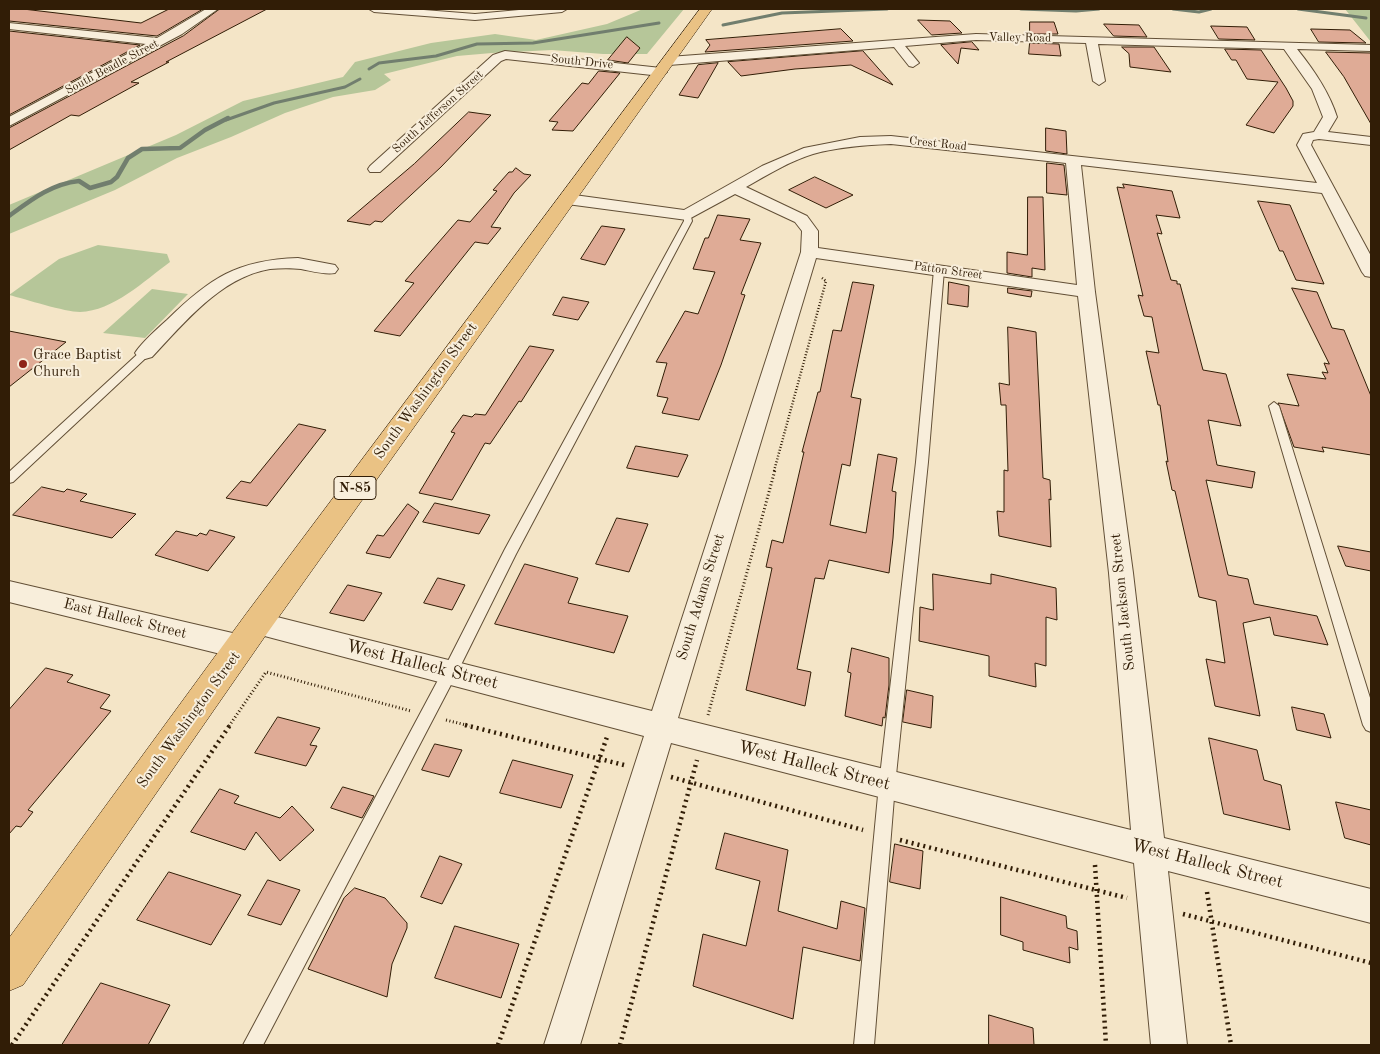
<!DOCTYPE html>
<style>
body{margin:0}
#map{position:relative;width:1380px;height:1054px;overflow:hidden;background:#f4e5c7;font-family:"Old Standard TT",serif}
canvas{display:block}
.frame{position:absolute;inset:0;border:10px solid #311d06;pointer-events:none}
</style>
<div id="map">
<canvas width="1380" height="1054"></canvas>
<div class="frame"></div>
</div>
<script>
const context = document.querySelector('canvas').getContext('2d');
context.lineJoin = 'round';
function fillPath(path, color) {
  context.fillStyle = color;
  context.fill(path, 'evenodd');
}
function strokePath(path, color, width, dash) {
  context.strokeStyle = color;
  context.lineWidth = width;
  context.lineCap = dash ? 'butt' : 'round';
  context.setLineDash(dash || []);
  context.stroke(path);
}
function write(font, color, halo, rows, align = 'center') {
  context.font = font + ' "Old Standard TT",serif';
  context.lineWidth = 4;
  context.setLineDash([]);
  context.textBaseline = 'middle';
  context.strokeStyle = halo;
  context.fillStyle = color;
  for (const [text, x, y, turn = 0] of rows) {
    context.save();
    context.translate(x, y);
    context.rotate((+turn || 0) * Math.PI / 180);
    context.textAlign = isNaN(turn) ? turn : align;
    if (halo) context.strokeText(text, 0, 0);
    context.fillText(text, 0, 0);
    context.restore();
  }
}
fillPath(new Path2D(`
 M643 9H684L647 54H603L552 50 492 53 457 56 384 74 391 80 375 90 333 97 285 113 231 137 177 158 115 190 9 234V205L176 135 243 101 343 77 355 62 431 43 495 34 536 40 607 24Z
 M1345 9 1371 10V42Z
 M98 245 167 254 170 262C144 281 113 311 80 312 65 312 25 299 9 295L59 259Z
 M152 289 188 294 145 338 103 333Z`), '#b6c699');
strokePath(new Path2D(`
 M1021 9 1076 11 1099 9
 M1173 9 1199 12 1211 9
 M1298 9 1366 18
 M723 25 782 13 887 9
 M369 69 379 63 436 56 477 44 533 43 659 23
 M226 120 274 103 345 87 360 79`), '#717e6e', 3);
strokePath(new Path2D(`
 M9 216C31 200 51 184 79 181L90 188 111 182 117 177 128 158 142 149 180 148 205 130 228 118`), '#717e6e', 4.5);
const building = new Path2D(`
 M9 9H23L141 23 169 9H203L157 36 9 21Z
 M220 9H267L166 62H169L131 82 139 83 79 116 71 115 9 150V128L183 36Z
 M918 20 950 21 962 33 932 35Z
 M1030 22H1054L1058 34H1030Z
 M1104 24 1139 25 1147 37 1114 36Z
 M1211 26 1247 27 1255 40 1219 39Z
 M841 29 853 41 705 52 710 45 706 40Z
 M1311 29 1350 30 1366 43 1319 42Z
 M9 31 140 45 9 115Z
 M627 37 640 48 628 63 608 60Z
 M972 42 979 50 961 48 958 64 941 45Z
 M1030 43 1059 44 1061 56 1029 54Z
 M1122 47H1154L1171 72 1130 67 1129 54Z
 M1225 49 1261 50 1286 88 1293 101V106L1274 133 1246 125 1278 82 1247 79 1236 60H1232Z
 M863 51 893 85 851 65 795 69 741 76 728 62Z
 M1326 52 1371 53V124L1344 77Z
 M718 63 698 98 679 95 698 65Z
 M599 71 620 73 573 131 552 130 558 122 549 121 582 83 588 84Z
 M469 112 491 115 441 167 382 222 375 221 370 225 347 221 414 164Z
 M1046 128 1066 131 1067 154 1046 151Z
 M1047 163 1064 165 1067 195 1047 193Z
 M516 168 524 174 531 175 514 193 491 227 501 228 488 244 475 242 400 336 374 331 414 283 405 281 458 220 470 222 497 191 493 190 509 172H512Z
 M815 177 853 195 826 208 789 190Z
 M1123 184 1172 191 1180 218 1156 215 1162 234 1157 233 1171 280 1177 281V284H1180L1203 370 1226 374 1241 426 1208 420 1217 465 1255 472 1252 488 1206 480 1228 575 1248 579 1254 604 1317 616 1328 645 1274 635 1270 617 1243 623 1260 716 1215 706 1206 659 1225 663 1216 601 1199 597 1175 491 1172 490 1166 461 1168 462 1160 405H1158L1146 351 1159 353 1152 317 1144 316 1138 295 1143 296 1117 187 1124 188Z
 M1028 197H1043L1045 270 1032 268V277L1007 273V252L1027 255Z
 M1258 201 1290 205 1324 284 1296 280 1283 251H1280Z
 M718 215 750 219 740 240 761 243 741 294 745 295 721 365 699 420 662 413 668 398 657 396 667 363 656 362 685 311 698 314 715 272 693 269 705 238H708Z
 M602 226 625 229 605 265 581 259Z
 M853 282 874 285 851 397 861 399 850 466 842 464 830 525 866 533 878 454 897 458 892 491 896 492 893 538 889 573 829 560 824 579 815 578 797 669 811 672 805 706 746 690 772 568 766 567 772 540 783 543 804 452H802L818 392H820L833 330 841 331Z
 M949 282 969 286 968 307 948 304Z
 M1008 288 1032 291 1031 297 1008 293Z
 M1292 288 1317 292 1332 328 1344 330 1371 396V455L1322 447 1324 452 1294 447 1278 403 1299 406 1287 374 1326 379 1322 372 1328 373 1324 363 1329 364Z
 M563 297 589 302 578 320 553 315Z
 M1008 327 1036 332 1043 478 1050 480 1051 500 1049 499 1051 547 999 536 997 511 1004 512V470L1008 471 1006 405H1001L999 383 1009 385Z
 M9 331 66 342 9 387Z
 M530 346 554 350 521 402 519 401 490 444 485 443 452 500 419 493 455 433 451 432 463 415 472 417 475 414 485 415Z
 M299 424 326 430 267 506 226 498 241 481 250 483Z
 M636 446 688 455 678 477 627 468Z
 M42 487 64 492 67 489 87 494 80 501 136 514 112 538 13 515Z
 M435 503 490 515 479 534 423 522Z
 M408 504 419 512 390 558 366 553 377 535 383 536Z
 M617 518 648 524 629 572 596 564Z
 M210 530 235 537 208 571 155 555 176 531 197 536 200 533 206 535Z
 M1338 546 1371 552V571L1346 566Z
 M525 564 578 578 568 603 628 616 614 653 495 624Z
 M933 574 991 584V574L1056 588 1057 620 1046 617V666L1035 663 1036 687 989 676V656L919 641 920 607 933 610Z
 M438 578 465 585 452 610 424 603Z
 M348 585 382 593 364 621 330 613Z
 M852 648 889 658V685L885 718 883 717 882 726 845 716 851 673 848 672Z
 M46 668 73 675 67 682 110 695 100 708 111 711 28 810 33 812 21 827 16 826 9 834V710Z
 M907 690 933 696 931 728 903 722Z
 M1292 707 1324 714 1331 738 1297 730Z
 M278 717 320 728 310 745 317 746 306 766 255 753Z
 M1209 738 1257 750 1264 780 1281 785 1290 830 1224 814Z
 M435 744 462 750 449 777 422 770Z
 M513 760 573 775 561 808 500 793Z
 M343 787 374 796 362 818 331 808Z
 M220 789 239 796 234 803 280 818 292 806 314 830 280 861 256 832 245 850 191 832Z
 M1336 802 1371 810V845L1345 838Z
 M725 833 788 850 778 911 837 929 841 901 865 908 860 961 803 947 793 1019 693 986 703 934 746 946 760 881 716 869Z
 M895 844 923 851 920 889 890 882Z
 M440 856 462 864 442 904 421 897Z
 M169 872 241 895 211 945 137 920Z
 M268 880 300 890 281 925 248 915Z
 M355 888 385 898 407 923V928L392 964 387 997 308 969 344 898Z
 M1001 897 1066 916 1067 928 1077 931 1078 950 1069 947 1070 963 1023 950V942L1001 935Z
 M455 926 519 944 501 998 435 978Z
 M101 983 170 1005 148 1045H62Z
 M989 1015 1033 1028 1034 1045H989Z`);
fillPath(building, '#dfab96');
strokePath(building, '#311d06', 1);
const service = new Path2D(`
 M684 213H690L692 221 516 554 455 677 263 1045H243L445 667 505 549 684 221Z
 M939 267 944 270 928 462 895 785 874 1045H854L879 785 916 462 934 270Z
 M145 350 150 353 149 355 13 482 9 483V472L141 351Z
 M1274 402 1279 406 1371 701V732L1366 730 1363 725 1269 406Z`);
const minor = new Path2D(`
 M206 9H218L182 34 9 126V117L146 44 9 29V23L157 38Z
 M369 9H411L475 14 530 9H567L562 12 475 20 374 12Z
 M976 34 1371 45V51L1297 49C1314 70 1329 92 1337 117L1328 132 1371 137V145L1319 139 1313 140 1311 145 1371 256V277L1365 276 1362 272 1322 193 1081 165 1095 292 1133 573 1164 838 1371 889V923L1168 871 1187 1045H1151L1134 863 671 743 580 1045H544L644 736 257 634 248 631 244 623 248 615 257 612 652 711 801 252 802 231 795 222 735 194 687 220 567 204 562 202 559 199 562 196 567 194 684 210 762 166 804 148 860 137 891 136 1317 183 1297 145 1303 134 1314 132 1323 117 1312 89 1284 49 1098 44 1105 81 1099 85 1093 81 1086 43 976 40 905 46 919 63 913 67 909 66 894 47 669 65 663 61 669 57ZM891 144 1066 163 1077 285 818 248V231L807 216 746 187C767 175 790 161 813 154 838 147 865 145 891 144ZM816 258 1078 296 1109 573 1131 830 678 718Z
 M505 51 661 68 667 72 661 76 506 59 501 61 380 172H370L368 169 370 166 493 55Z
 M298 258 335 265 338 269 335 273C324 275 312 271 301 269 292 268 280 268 270 269 221 277 184 323 152 357L145 359 138 357 135 353C143 341 156 330 167 320 210 278 237 260 298 258Z
 M9 581 241 635 250 639 254 647 250 655 241 659 9 602Z`);
const primary = new Path2D(`
 M700 9H712L268 632 23 985 9 991V938L246 614Z`);
strokePath(service, '#624f36', 2);
strokePath(minor, '#624f36', 2);
strokePath(primary, '#311d06', 1);
strokePath(new Path2D(`
 M774 471 826 281 822 278`), '#311d06', 2.5, [1, 2]);
strokePath(new Path2D(`
 M708 715 775 470
 M446 720 470 726
 M229 726 266 672 411 711`), '#311d06', 3, [1, 2.5]);
strokePath(new Path2D(`
 M465 725 624 765
 M671 777 863 830
 M900 840 1127 898
 M1095 865 1106 1045
 M1207 892 1231 1045
 M1183 914 1371 963
 M12 1045 230 725
 M498 1045 607 737
 M620 1045 697 760`), '#311d06', 4.5, [2, 4]);
fillPath(service, '#f8eedb');
fillPath(minor, '#f8eedb');
fillPath(primary, '#eac284');
for (const [x, y, r, color] of [
 [23,364,5,"#8f2418"]
]) {
  const dot = new Path2D();
  dot.arc(x, y, r, 0, 2 * Math.PI);
  context.fillStyle = color;
  context.fill(dot);
  strokePath(dot, '#f8eedb', 2);
}
write('12px', '#311d06', '#f8eedb', [
 ["Valley Road",1020,38,1],
 ["South Drive",582,62,6],
 ["South Beadle Street",112,67,-28],
 ["South Jefferson Street",438,112,-42],
 ["Crest Road",938,144,6],
 ["Patton Street",948,271,8]
]);
for (const [x, y, w] of [
 [355,488,42]
]) {
  const box = new Path2D();
  box.roundRect(x - w / 2, y - 11.5, w, 23, 4);
  context.fillStyle = '#f8eedb';
  context.fill(box);
  strokePath(box, '#311d06', 1);
}
write('bold 14px', '#311d06', null, [
 ["N-85",355,488]
]);
write('15px', '#311d06', '#f8eedb', [
 ["Grace Baptist",33,355],
 ["Church",33,372]
], 'left');
write('15px', '#311d06', '#f8eedb', [
 ["South Washington Street",426,391,-54],
 ["South Adams Street",701,597,-73],
 ["South Jackson Street",1123,602,-96],
 ["East Halleck Street",125,619,14],
 ["South Washington Street",189,720,-54]
]);
write('18px', '#311d06', '#f8eedb', [
 ["West Halleck Street",422,665,14],
 ["West Halleck Street",814,766,14],
 ["West Halleck Street",1207,864,14]
]);
</script>
